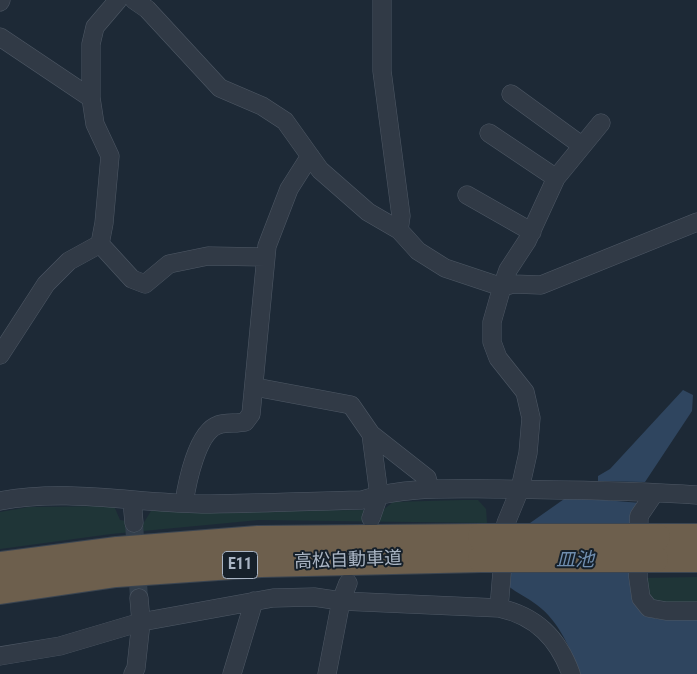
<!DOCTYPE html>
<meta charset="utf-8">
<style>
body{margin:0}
canvas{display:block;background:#1d2936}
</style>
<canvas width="697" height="674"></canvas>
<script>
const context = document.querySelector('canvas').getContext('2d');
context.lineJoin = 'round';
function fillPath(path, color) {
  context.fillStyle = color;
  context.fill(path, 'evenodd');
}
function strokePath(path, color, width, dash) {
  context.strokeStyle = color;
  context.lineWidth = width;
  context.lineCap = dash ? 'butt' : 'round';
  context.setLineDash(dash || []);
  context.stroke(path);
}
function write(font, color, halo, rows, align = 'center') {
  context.font = font + ' "Roboto Condensed","Noto Sans JP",sans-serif';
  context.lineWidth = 4;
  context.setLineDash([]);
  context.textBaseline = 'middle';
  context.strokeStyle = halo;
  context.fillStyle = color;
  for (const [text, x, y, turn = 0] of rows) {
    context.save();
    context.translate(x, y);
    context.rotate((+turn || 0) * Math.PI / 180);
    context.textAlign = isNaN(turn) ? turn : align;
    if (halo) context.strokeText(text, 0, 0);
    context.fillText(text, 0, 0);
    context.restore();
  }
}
fillPath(new Path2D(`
 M462 500H478L486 509 487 523 259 520 111 534 0 549V512L29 507 114 506 120 520 143 524 151 511 383 510 393 502Z
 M697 577V618L648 599 643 578Z`), '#1f3537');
fillPath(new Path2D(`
 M683 390 693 395 692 411 645 482 598 481V476L610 469Z
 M567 497 641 503 645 612 656 619 697 620V674H580C571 650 559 621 537 605 528 598 517 593 508 586L513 535Z`), '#2f455f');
strokePath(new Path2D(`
 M134 523 139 598`), '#323e4b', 18, [18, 9]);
const minor = new Path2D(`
 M134 0 147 9 220 88 262 106 285 121 320 170 368 212 399 230 418 251 445 268 502 287 492 322V342L498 358 525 392 531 418 528 453 520 489 506 523 499 608
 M382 0V71L401 216 399 230
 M0 2 1 0
 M0 37 91 98 95 124 110 156 104 223 100 244 69 261 46 284 0 355
 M511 94 581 145
 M91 98V44L95 27 118 0
 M489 133 556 178
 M467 195 532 232
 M100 244 132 279 145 284 169 264 208 256 266 257
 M502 287 513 284 541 285 697 222
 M502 287 508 270 527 241 556 178 601 123
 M255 387 351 405 371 434 379 495 371 518
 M371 434 427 478 430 489
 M654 494 639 516 638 577 641 598 649 608 666 611H697
 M132 500 134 523
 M0 501C67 488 134 503 202 504 255 504 309 501 362 500 406 486 454 489 499 489 565 490 631 490 697 495
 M184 503C187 483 197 432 218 425 226 422 236 424 245 422L251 414 267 246 289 189 310 156
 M0 656 60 646 141 622 273 598 314 597 341 601 499 608C536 616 558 638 571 674
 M133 674 136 668 141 622 139 598
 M232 674 254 601
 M327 674 341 601 348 583`);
const highway = new Path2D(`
 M657 537H697
 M655 559H697
 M0 565 117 550 258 539 481 537
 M0 591 116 574 261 564 481 559`);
strokePath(minor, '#4e5865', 19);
strokePath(highway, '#3b4551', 28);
strokePath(minor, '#313a46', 18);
strokePath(highway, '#6d5f4d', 26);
const highwayBridge = new Path2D(`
 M481 537H657
 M481 559H655`);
strokePath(highwayBridge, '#3b4551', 28, []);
strokePath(highwayBridge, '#6d5f4d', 26);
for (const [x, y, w] of [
 [240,565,35]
]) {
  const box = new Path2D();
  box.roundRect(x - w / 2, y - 13.5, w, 27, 4);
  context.fillStyle = '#16202a';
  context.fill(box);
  strokePath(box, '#aab5c4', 1);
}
write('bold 16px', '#aab5c4', null, [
 ["E11",240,565]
]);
write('18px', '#aab5c4', '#16202a', [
 ["高松自動車道",348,561,-2]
]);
write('italic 19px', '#708eaf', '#16202a', [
 ["皿池",575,561]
]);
</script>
